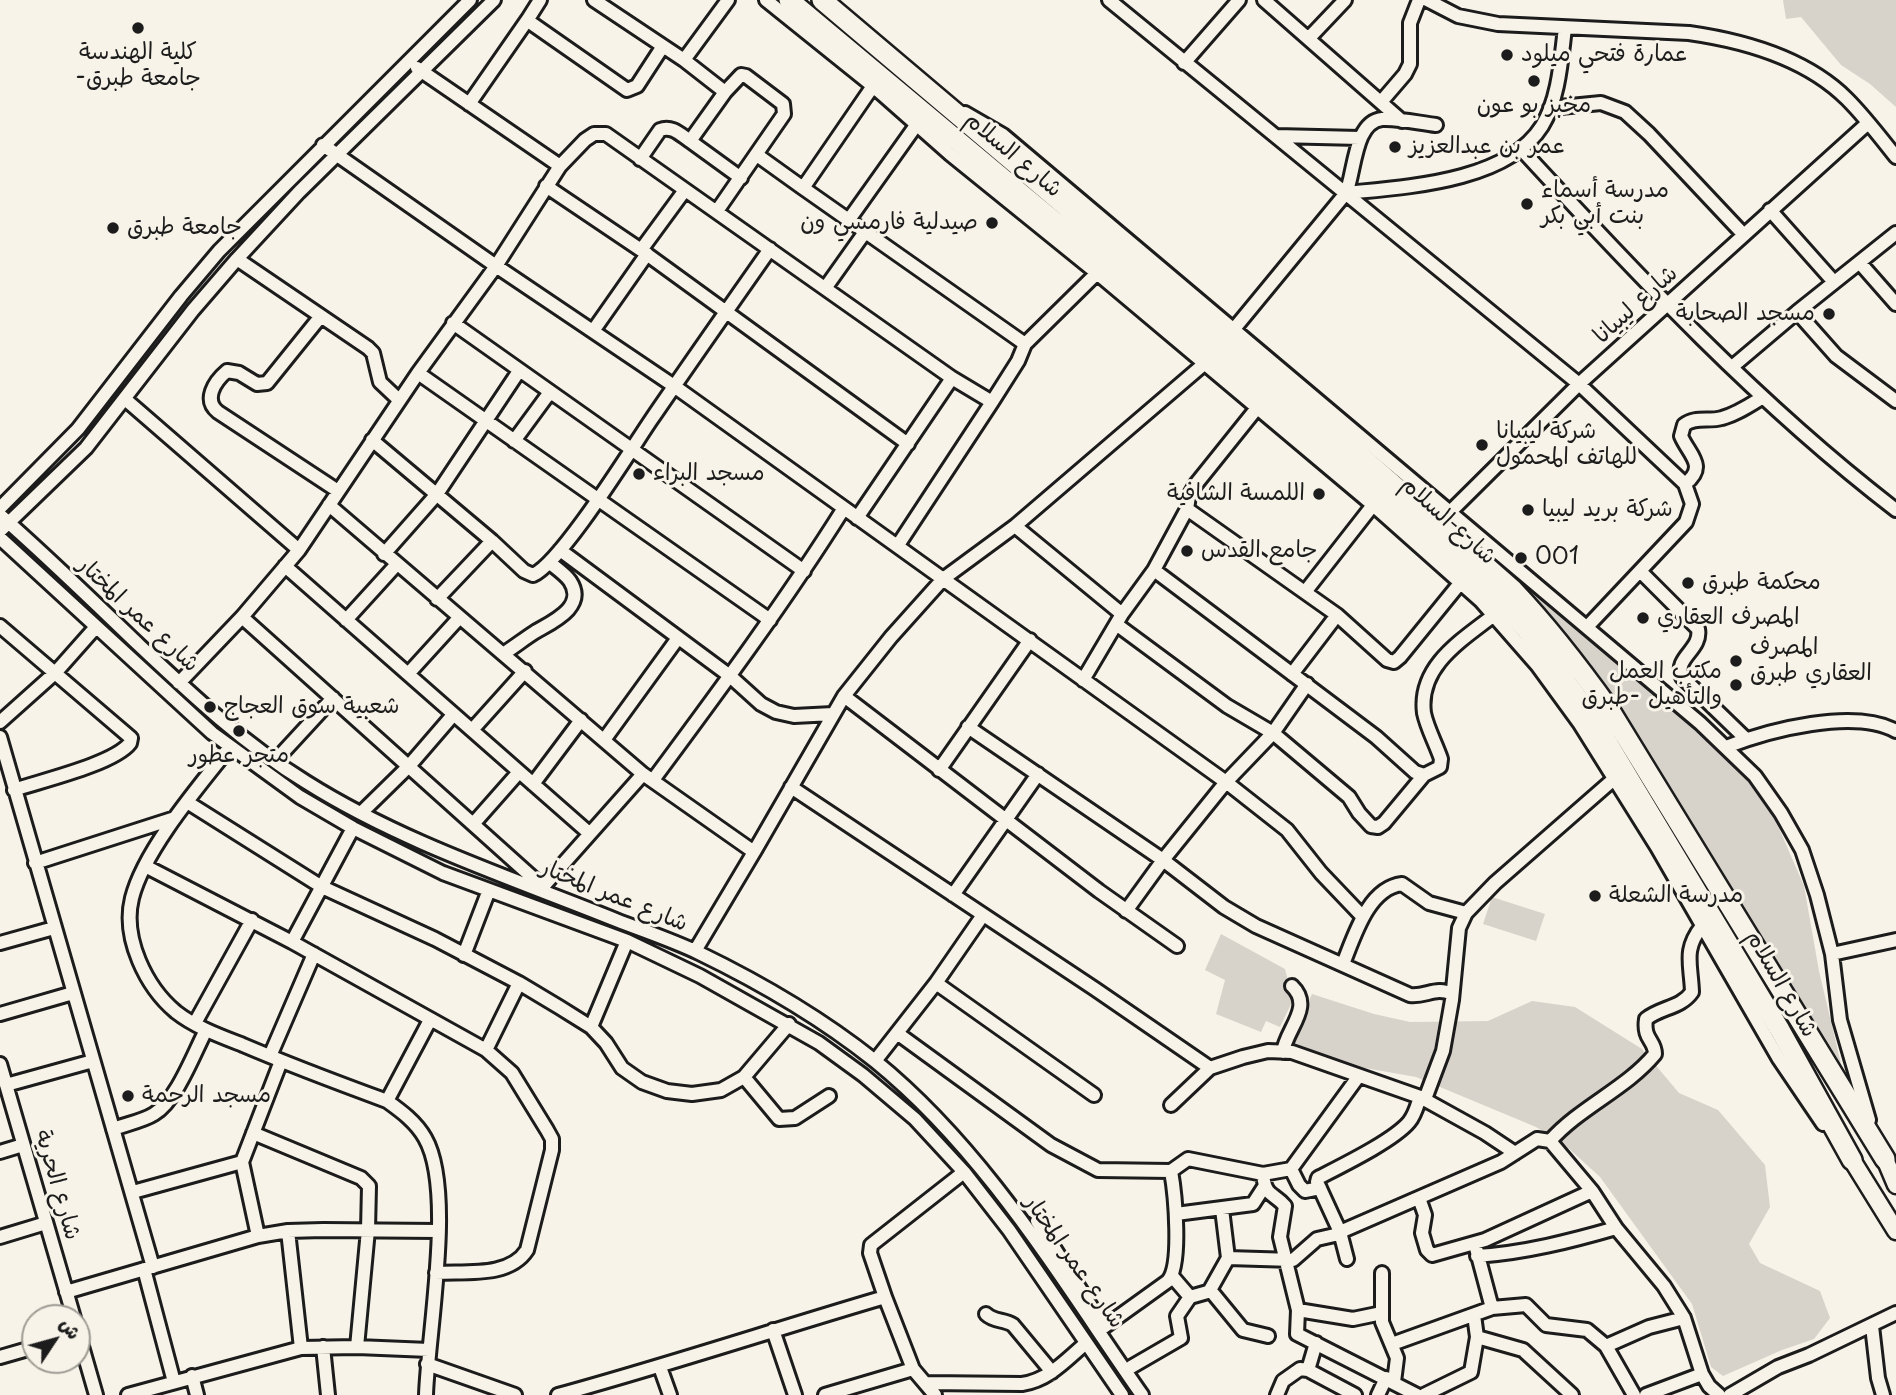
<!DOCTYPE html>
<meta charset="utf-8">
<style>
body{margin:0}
#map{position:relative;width:1896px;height:1395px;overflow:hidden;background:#f7f3e8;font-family:"Playpen Sans","Playpen Sans Arabic",sans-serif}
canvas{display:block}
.north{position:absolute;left:21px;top:1304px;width:70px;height:70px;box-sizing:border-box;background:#f7f3e8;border:2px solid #9f9d96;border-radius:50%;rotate:54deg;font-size:19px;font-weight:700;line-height:28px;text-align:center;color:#1c1c1c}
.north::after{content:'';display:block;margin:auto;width:24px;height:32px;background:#1c1c1c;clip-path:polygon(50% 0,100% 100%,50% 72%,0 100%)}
</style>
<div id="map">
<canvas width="1896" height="1395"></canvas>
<div class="north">ش</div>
</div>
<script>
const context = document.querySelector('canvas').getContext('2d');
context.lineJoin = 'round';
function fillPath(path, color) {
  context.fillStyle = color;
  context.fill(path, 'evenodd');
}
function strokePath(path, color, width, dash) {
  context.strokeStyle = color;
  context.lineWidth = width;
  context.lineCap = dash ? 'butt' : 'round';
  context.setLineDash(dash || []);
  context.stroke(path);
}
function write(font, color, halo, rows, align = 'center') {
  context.font = font + ' "Playpen Sans","Playpen Sans Arabic",sans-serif';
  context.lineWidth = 6;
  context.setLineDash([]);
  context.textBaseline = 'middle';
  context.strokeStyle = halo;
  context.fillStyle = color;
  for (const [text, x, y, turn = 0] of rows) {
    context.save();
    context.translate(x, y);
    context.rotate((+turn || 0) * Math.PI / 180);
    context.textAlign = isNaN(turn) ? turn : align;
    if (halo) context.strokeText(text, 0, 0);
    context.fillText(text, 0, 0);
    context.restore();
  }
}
fillPath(new Path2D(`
 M1783 0H1896V107L1870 84 1841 65 1801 17 1786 19Z
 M1500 565 1631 673 1735 764 1775 819 1804 886 1819 971 1842 1068 1832 1069 1595 674Z
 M1492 897 1545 914 1536 941 1483 924Z
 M1221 934 1285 969 1293 1000 1280 1027 1266 1021 1261 1032 1216 1014 1225 980 1205 970Z
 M1312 994 1374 1014 1410 1022 1488 1021 1532 1001 1575 1007 1642 1049 1679 1093 1718 1110 1765 1165 1770 1207 1749 1244 1760 1263 1820 1291 1830 1318 1814 1339 1782 1350 1723 1376 1711 1367 1692 1304 1600 1177 1565 1145 1536 1127 1416 1077 1348 1065 1289 1041Z`), '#d7d3cb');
const minor = new Path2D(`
 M540 0 528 19 531 23 627 90 637 86 663 46
 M594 0 684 60 728 0
 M766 0 873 86 950 154 1097 273 1373 505 1481 601 1537 665 1580 724 1657 847 1779 1059 1823 1124
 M1109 0 1579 384 1685 484 1692 504 1686 522 1587 627
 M1264 0 1402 121
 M1427 0 1458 16 1498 24 1689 33C1745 41 1806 58 1847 99 1865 117 1880 137 1896 157
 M1309 38 1345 0
 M684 60 725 92 690 141 741 178
 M1184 63 1239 0
 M417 68 560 166
 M873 86 803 188 1025 344
 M1381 102 1405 74 1410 64V23L1419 0
 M469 104 528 19
 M1550 108 1601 103 1625 112 1649 134 1744 235
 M965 113 1003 135 1700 723 1755 776 1781 813 1802 850 1817 895 1832 954 1840 1020 1869 1120
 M1276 136 1360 138
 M323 145 496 266 674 386 1226 782 1287 830 1321 873 1362 916
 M1522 150C1639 277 1759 405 1896 510
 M757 155 803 188
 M640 159 660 130C672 125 681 135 690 141
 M546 186 641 250 908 444
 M1346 193C1406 187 1507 182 1542 126 1559 98 1561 60 1565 28
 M1770 210 1834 282
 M717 211 784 114 783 104 746 76 741 75 725 92
 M848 221 917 124
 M641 250 685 190
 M237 259 368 348 373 353 380 382 399 400
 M1860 263 1896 304
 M826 287 865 232
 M1797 312 1836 356 1896 401
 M321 316 267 383 257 384 239 373 227 371C214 382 203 400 218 412L338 491
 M453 323 804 571
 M1234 329 1346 193C1355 172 1354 122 1382 119 1399 118 1419 123 1436 125
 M593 331 647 254
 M1732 367 1797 312 1896 233
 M418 373 770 620
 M125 399 299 550
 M372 440 492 541 524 571 533 575C561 563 630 451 651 420 690 363 730 306 770 249
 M514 441 550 392
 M1685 484C1708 466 1689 455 1681 436L1684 425C1695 416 1709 422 1722 418 1737 414 1750 405 1763 397
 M329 505 643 774 540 890
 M0 508 78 429 181 296 219 251 470 0
 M1187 509 1337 615 1387 660 1394 662 1400 657 1461 582
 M0 515C48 557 94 602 140 646 192 695 244 744 306 782 401 842 512 878 616 920 644 931 672 940 699 953 761 983 821 1018 875 1061 986 1151 1061 1279 1142 1395
 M1446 516 1579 384 1868 123
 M857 518 952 378
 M1015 526 1122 614
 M0 531 86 448 193 310 237 259 299 192 494 0
 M0 538 212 733 300 797 353 828 443 873 627 941 700 976 819 1043 863 1075 915 1119 964 1172 1009 1230 1122 1395
 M898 545 992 402 1018 361 1025 344 1097 273
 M560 550 730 676 761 704 776 712 794 716 833 714
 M384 554 437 494 519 371
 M285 566 589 833
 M1154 570 1376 737 1415 772 1424 775 1440 767 1441 759C1436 744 1427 728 1424 713 1418 666 1462 640 1494 615
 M1640 571 1698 629C1702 650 1674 657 1682 677L1746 739
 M1305 592 1373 505
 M437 599 492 541
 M242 617 543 887
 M346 620 397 564
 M1116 624 1227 706 1273 733 1349 797 1359 813 1371 826 1378 827 1384 823 1424 775
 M0 626 131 738 130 743C114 764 40 781 14 790
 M503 654C514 647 524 639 535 632 552 622 587 607 570 581 565 574 556 568 550 563
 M408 674 459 618
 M1292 674 1337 615
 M1083 680 1122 614 1154 570 1187 509 1189 496 1196 484 1257 408
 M179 683 242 617 299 550 418 373 496 266 560 166 585 140 594 134H606L952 378 992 402
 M844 696 1099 891 1177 946
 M0 722 56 672 95 628
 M968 727 1163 860 1224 907 1256 926 1410 995C1426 997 1436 986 1452 994
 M472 730 525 671
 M0 737 153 1267
 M604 740 678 638
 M230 747C199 786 144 850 132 898 122 938 146 987 176 1012 195 1027 220 1036 243 1045 290 1065 338 1083 387 1101 401 1111 416 1122 425 1138 455 1190 428 1332 426 1395
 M1726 747C1769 730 1854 708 1896 731
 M275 761 333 698
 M939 770 1030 640
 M643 774 754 852 844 696 891 637 943 579 1015 526 1204 364
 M653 780C719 691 785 602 844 508
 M533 784 581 720
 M791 787 1095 989 1210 1068
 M187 802 322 887 435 939 519 983 559 1007 591 1027 606 1043 622 1068 642 1082 667 1091 692 1094 721 1090 744 1077 789 1024
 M361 813 409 766 453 715
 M474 823 519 772
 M35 863 175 818
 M145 866 292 942 486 1050 519 983
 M953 895 1038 774
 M1126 911 1163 860 1226 782 1273 733 1307 684
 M292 942 353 828
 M0 943 54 928
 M695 951 754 852
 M1832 954 1896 940
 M464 955 489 890
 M1343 964C1354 937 1368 888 1402 884L1429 903 1466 913
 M936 983 1094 1095
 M0 1014 73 993
 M195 1023 252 920
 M591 1027 627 941
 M897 1033 1051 1145 1098 1170 1171 1171 1188 1159 1263 1174 1291 1169
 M1283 1052C1286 1029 1314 1007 1292 986
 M270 1056 314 954
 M875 1061 936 983 983 915
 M0 1064 74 1318
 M744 1077 779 1119 795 1118 829 1096
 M6 1085 93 1061
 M1425 1099 1443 1051 1452 1000 1459 928 1466 913 1495 883 1615 778
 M387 1101 430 1020
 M1171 1105 1210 1068 1243 1057 1268 1051 1292 1052 1420 1097 1485 1133 1515 1153
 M113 1129C126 1124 143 1121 154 1114 177 1100 194 1053 206 1030
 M253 1133 361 1178 369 1186 368 1230 357 1347
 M1550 1141C1580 1107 1626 1089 1655 1054 1655 1040 1643 1040 1646 1019 1661 1007 1681 1008 1692 992 1691 964 1683 950 1702 926
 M0 1152 23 1145
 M1263 1174C1265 1197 1273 1192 1285 1206L1280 1237 1298 1310 1297 1334 1417 1395
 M1320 1188 1305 1191 1299 1185 1291 1169 1358 1077
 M133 1192 242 1162
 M1419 1198 1425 1215 1422 1233 1427 1250 1432 1255 1485 1240 1592 1191
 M1176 1214 1253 1204 1264 1187
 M1037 1221 1099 1319
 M288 1231 301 1348
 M1340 1232 1501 1162 1537 1139 1550 1141 1592 1191 1616 1228 1664 1286 1684 1318 1702 1374 1709 1386 1719 1395
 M258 1236 242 1162 281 1061
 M0 1237 46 1223
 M1476 1248 1492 1308
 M1477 1256C1524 1253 1571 1241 1616 1228
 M1228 1258 1293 1260 1317 1239 1339 1234
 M1347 1259 1340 1232 1317 1182 1318 1178C1341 1166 1393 1141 1409 1122 1415 1115 1417 1106 1420 1097
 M144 1269 174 1382
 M436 1273C465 1271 509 1278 527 1250L552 1150V1139L547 1130 512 1073 486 1050
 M1382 1273V1322L1397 1358 1394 1382
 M1172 1276 1190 1297 1211 1291 1243 1330 1268 1336
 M1210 1290 1228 1258 1222 1209
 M66 1292 258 1236 288 1231 323 1230 438 1231
 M885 1297 870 1253 871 1245 964 1172
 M1298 1310 1353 1319 1382 1313
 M986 1314C994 1322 1004 1319 1013 1325L1052 1372
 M1872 1326 1878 1378 1883 1395
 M1104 1327 1168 1281C1182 1265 1175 1193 1171 1171
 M77 1329 96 1395
 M773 1330 795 1395
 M1477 1337 1523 1350 1572 1395
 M1392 1344 1492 1308 1526 1305 1546 1325 1587 1330 1606 1346 1634 1395
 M1606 1346 1649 1327 1684 1318
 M323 1347 328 1395
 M0 1357 35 1347
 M427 1364 515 1395
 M660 1367 670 1395
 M1131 1367 1181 1338 1177 1316 1190 1297
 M1308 1370 1316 1343
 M192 1376 197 1395
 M925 1383 1022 1384C1049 1380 1066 1360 1086 1343
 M128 1395 301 1348 357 1347 429 1350
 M558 1395C668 1365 776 1329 885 1297L913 1369 935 1395
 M825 1395 913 1369
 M1277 1395 1283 1381 1300 1369 1308 1370 1355 1395
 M1378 1395 1386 1378
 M1424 1395 1471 1372 1477 1337 1474 1315
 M1646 1395 1702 1374
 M1730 1395 1778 1367 1809 1355 1896 1313`);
const major = new Path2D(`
 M1885 1159 1896 1185
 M1852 1160 1896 1231`);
const highway = new Path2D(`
 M789 0 1412 520 1476 578 1526 629 1593 719 1780 1030 1852 1160
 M822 0 1348 445 1513 590C1548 627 1579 667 1609 709L1885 1159`);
strokePath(minor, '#1c1c1c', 18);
strokePath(major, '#1c1c1c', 21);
strokePath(highway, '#1c1c1c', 24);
strokePath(minor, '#f7f3e8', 12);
strokePath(major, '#f7f3e8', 16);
strokePath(highway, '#f7f3e8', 19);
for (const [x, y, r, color] of [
 [138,28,7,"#1c1c1c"],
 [1507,55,7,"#1c1c1c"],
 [1534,81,7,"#1c1c1c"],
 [1395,147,7,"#1c1c1c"],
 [1527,204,7,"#1c1c1c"],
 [992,223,7,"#1c1c1c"],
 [113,228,7,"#1c1c1c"],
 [1829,314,7,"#1c1c1c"],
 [1482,445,7,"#1c1c1c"],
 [639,474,7,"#1c1c1c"],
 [1319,494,7,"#1c1c1c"],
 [1528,510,7,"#1c1c1c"],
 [1187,551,7,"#1c1c1c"],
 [1521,558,7,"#1c1c1c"],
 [1688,583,7,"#1c1c1c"],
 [1643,618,7,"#1c1c1c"],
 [1736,661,7,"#1c1c1c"],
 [1736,685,7,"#1c1c1c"],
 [210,707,7,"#1c1c1c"],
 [239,731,7,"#1c1c1c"],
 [1595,896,7,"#1c1c1c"],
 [128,1096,7,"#1c1c1c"]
]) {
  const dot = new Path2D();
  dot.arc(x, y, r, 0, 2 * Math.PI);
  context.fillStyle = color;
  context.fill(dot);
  strokePath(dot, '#f7f3e8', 2.5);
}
write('23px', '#1c1c1c', '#f7f3e8', [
 ["كلية الهندسة",138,53,"center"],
 ["-جامعة طبرق",138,79,"center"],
 ["عمارة فتحي ميلود",1521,55],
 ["مخبز بو عون",1534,106,"center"],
 ["عمر بن عبدالعزيز",1409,147],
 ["مدرسة أسماء",1541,191],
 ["بنت أبي بكر",1541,217],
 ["صيدلية فارمسي ون",978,223,"right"],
 ["جامعة طبرق",127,228],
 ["مسجد الصحابة",1815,314,"right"],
 ["شركة ليبيانا",1496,432],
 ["للهاتف المحمول",1496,458],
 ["مسجد البراء",653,474],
 ["اللمسة الشافية",1305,494,"right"],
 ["شركة بريد ليبيا",1542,510],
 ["جامع القدس",1201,551],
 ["001",1535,558],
 ["محكمة طبرق",1702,583],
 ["المصرف العقاري",1657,618],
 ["المصرف",1750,648],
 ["العقاري طبرق",1750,674],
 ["مكتب العمل",1722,672,"right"],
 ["والتأهيل -طبرق",1722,698,"right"],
 ["شعبية سوق العجاج",224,707],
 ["متجر عطور",239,756,"center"],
 ["مدرسة الشعلة",1609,896],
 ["مسجد الرحمة",142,1096]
], 'left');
write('23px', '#1c1c1c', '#f7f3e8', [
 ["شارع السلام",1013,155,40],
 ["شارع ليبيانا",1636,305,-42],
 ["شارع السلام",1448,521,42],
 ["شارع عمر المختار",138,615,43],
 ["شارع عمر المختار",614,896,22],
 ["شارع السلام",1781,984,60],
 ["شارع الحرية",57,1185,74],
 ["شارع عمر المختار",1074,1262,55]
]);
</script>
